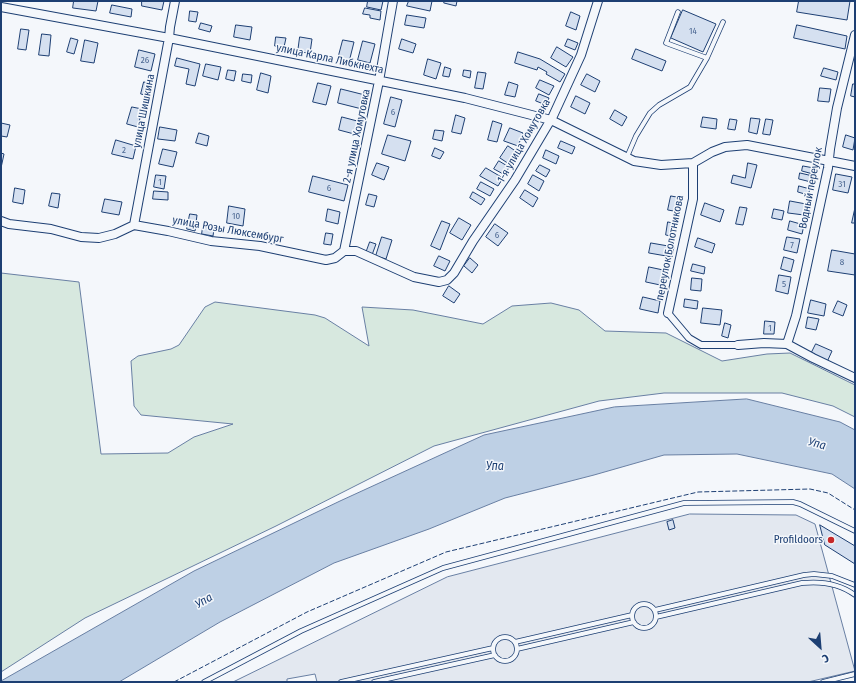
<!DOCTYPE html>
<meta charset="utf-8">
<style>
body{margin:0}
#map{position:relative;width:856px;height:683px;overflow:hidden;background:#f4f7fb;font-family:"Fira Sans Condensed",sans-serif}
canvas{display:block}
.frame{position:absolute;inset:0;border:2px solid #1d3f73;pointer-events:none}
.north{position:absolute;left:800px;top:627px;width:40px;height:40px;-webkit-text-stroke:3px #f4f7fb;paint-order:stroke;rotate:154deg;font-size:11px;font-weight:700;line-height:16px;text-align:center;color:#1d3f73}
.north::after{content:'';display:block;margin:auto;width:14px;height:18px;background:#1d3f73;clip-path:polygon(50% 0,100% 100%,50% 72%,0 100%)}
</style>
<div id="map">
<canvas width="856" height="683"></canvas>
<div class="frame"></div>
<div class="north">С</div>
</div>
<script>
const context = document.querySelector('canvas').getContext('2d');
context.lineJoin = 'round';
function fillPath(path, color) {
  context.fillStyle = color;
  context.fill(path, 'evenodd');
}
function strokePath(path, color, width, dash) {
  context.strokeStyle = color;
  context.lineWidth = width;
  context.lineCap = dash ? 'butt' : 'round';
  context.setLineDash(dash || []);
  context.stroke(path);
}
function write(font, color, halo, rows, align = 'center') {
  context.font = font + ' "Fira Sans Condensed",sans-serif';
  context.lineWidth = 3;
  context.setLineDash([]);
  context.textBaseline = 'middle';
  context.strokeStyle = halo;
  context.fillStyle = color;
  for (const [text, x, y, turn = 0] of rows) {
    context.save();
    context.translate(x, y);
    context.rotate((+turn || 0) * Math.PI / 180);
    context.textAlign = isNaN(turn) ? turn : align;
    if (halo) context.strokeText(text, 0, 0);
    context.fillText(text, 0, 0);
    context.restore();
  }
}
const green = new Path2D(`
 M1 273 79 282 101 454 168 453 194 437 233 424 141 415 134 406 131 361 138 356 171 349 179 345 205 307 215 302 315 315 325 318 369 346 362 307 413 310 483 324 512 306 551 303 579 310 605 331 666 333 722 361 767 354 790 353 855 385V417L833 406 782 393H664L599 401 434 446 276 526 85 618 1 672Z`);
fillPath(green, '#d7e8df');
strokePath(green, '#687fa3', 1);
const parking = new Path2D(`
 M690 514 796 515 815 524 855 671 808 682H317L315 674 287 679V682H233L447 577Z`);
fillPath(parking, '#e3e8f0');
strokePath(parking, '#687fa3', 1);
const water = new Path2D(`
 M747 399 840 422 855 430V489L832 474 737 454 664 455 594 475 505 498 429 529 334 563 220 622 119 682H1V681L194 571 340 501 484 435 614 407Z`);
fillPath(water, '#bed0e5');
strokePath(water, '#687fa3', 1);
const building = new Path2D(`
 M74 1H98L96 11 73 8Z
 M142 1H164L162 10 142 6Z
 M368 1H383L381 10 367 7Z
 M409 1H432L430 11 407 6Z
 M445 1H457L456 6 444 3Z
 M799 1H850L847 20 797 12Z
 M112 5 132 9 131 17 110 13Z
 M365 8 381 11 380 20 370 18V15L363 14Z
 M683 10 716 24 703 52 671 38Z
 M190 11 198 12 196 22 189 21Z
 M571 12 580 16 576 30 566 26Z
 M407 15 426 18 424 28 405 25Z
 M201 23 212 26 210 32 199 29Z
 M236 25 252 27 250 40 234 37Z
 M797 25 847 36 845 49 794 38Z
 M21 29 29 30 26 50 18 49Z
 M42 34 51 35 49 56 39 55Z
 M276 37 286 38 284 47 275 46Z
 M300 37 312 39 310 53 298 52Z
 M71 38 78 40 74 54 67 52Z
 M402 39 416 44 413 53 399 49Z
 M568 39 578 43 575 50 565 46Z
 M85 40 98 43 94 63 81 61Z
 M343 40 354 42 349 62 338 59Z
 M363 41 375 44 370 63 358 60Z
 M557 47 573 57 566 67 551 58Z
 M636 49 666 61 662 71 632 59Z
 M139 50 155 54 151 71 135 67Z
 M518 52 540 59 565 74 560 82 546 74 547 72 538 67 537 70 515 63Z
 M177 58 200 64 195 86 186 84 189 69 175 66Z
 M428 59 441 63 436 79 424 75Z
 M206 64 221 67 218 80 203 76Z
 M445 67 451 69 449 77 443 76Z
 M824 68 838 72 836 80 821 76Z
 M228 70 236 71 234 81 226 79Z
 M464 70 471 71 470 78 463 76Z
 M478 72 486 73 483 89 475 88Z
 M261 73 271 76 268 93 257 90Z
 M243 74 252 75 251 83 242 81Z
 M587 74 600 81 595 92 581 85Z
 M540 80 554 86 549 95 536 88Z
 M144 82 148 83 145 95 141 94Z
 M509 82 518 85 515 97 505 95Z
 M318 83 331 86 326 105 313 102Z
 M853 84H855V97L851 96Z
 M820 88 831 89 829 102 818 101Z
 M341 89 365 95 362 109 338 103Z
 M539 94 549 98 546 105 536 101Z
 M576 96 590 103 585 114 571 107Z
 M391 97 402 100 395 127 384 124Z
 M132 107 142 109 138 127 127 124Z
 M615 110 627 117 622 126 610 119Z
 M456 115 465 118 461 134 452 132Z
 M342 117 361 122 358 135 339 130Z
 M703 117 717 119 716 129 701 127Z
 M751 118 760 119 757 134 749 132Z
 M730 119 737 120 735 130 728 129Z
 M766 119 773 120 770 135 763 134Z
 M493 121 502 124 497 142 488 140Z
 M1 123 10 125 7 137 1 136Z
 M160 127 177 130 175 141 158 139Z
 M510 128 523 133 518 146 504 141Z
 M435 130 444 131 442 141 433 139Z
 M199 133 209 136 207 146 196 143Z
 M388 135 411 141 405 161 382 154Z
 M846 135 855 138 853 150 843 147Z
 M116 140 136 146 133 159 112 154Z
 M561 141 575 147 572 154 558 148Z
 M508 146 517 152 509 164 500 158Z
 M435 148 444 152 440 159 432 156Z
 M163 149 177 152 173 167 159 164Z
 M546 150 559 156 556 164 543 158Z
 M1 153 4 154 1 168Z
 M499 161 509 167 505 175 494 169Z
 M377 163 389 167 384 180 372 175Z
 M748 163 757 165 751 188 731 183 733 175 745 178Z
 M540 165 550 170 546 177 536 171Z
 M803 166 814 168 813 174 802 171Z
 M486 168 503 178 498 186 480 176Z
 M800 173 813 176 811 182 799 179Z
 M836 174 852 177 848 193 833 190Z
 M156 175 166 176 164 189 154 187Z
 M533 175 544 181 539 191 528 184Z
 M313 176 348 185 344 201 309 192Z
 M481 182 494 189 490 196 477 189Z
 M799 186 810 189 808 195 798 192Z
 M15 188 25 190 23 204 13 202Z
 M525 190 538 198 533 207 520 198Z
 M154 191 168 192V200L153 199Z
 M473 192 485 199 481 205 470 198Z
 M52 193 60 194 58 208 49 206Z
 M369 194 377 196 374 207 366 205Z
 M671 196 682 198 679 212 668 210Z
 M105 199 122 202 119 215 102 212Z
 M790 201 806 204 804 215 788 213Z
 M705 203 724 210 720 222 701 215Z
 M229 206 245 209 243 226 227 223Z
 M740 207 747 208 743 225 736 224Z
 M855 208V223H852Z
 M328 209 340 212 338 224 326 221Z
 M774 209 784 211 782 220 772 218Z
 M190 214 197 215 195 231 187 229Z
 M459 218 471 225 462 240 450 233Z
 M442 221 450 224 440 250 431 246Z
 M790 221 804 225 802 234 788 230Z
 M668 222 677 224 675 237 666 235Z
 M495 224 508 233 498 246 486 237Z
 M203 227 214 229 213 236 202 234Z
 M326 233 333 234 331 245 324 244Z
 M382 237 392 240 386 259 376 256Z
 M787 237 800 239 797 253 784 250Z
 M698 238 715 244 712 253 695 247Z
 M370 242 376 244 372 255 366 253Z
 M651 243 674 247 672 257 649 253Z
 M832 250 855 254V275L828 271Z
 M439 256 450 261 445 271 434 266Z
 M784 257 794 260 791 272 781 269Z
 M470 258 478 265 472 273 464 266Z
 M693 264 705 267 704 274 691 271Z
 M649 267 668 271 665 286 646 282Z
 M779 275 791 277 788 294 776 291Z
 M692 278 702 279 701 291 691 290Z
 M449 286 460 294 454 303 443 296Z
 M643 297 660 301 658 313 640 309Z
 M685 299 698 301 697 309 684 307Z
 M811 300 826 304 824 316 808 313Z
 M838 301 847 305 843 316 833 312Z
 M703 308 722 310 720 325 701 323Z
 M808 317 819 319 816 330 806 328Z
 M765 321 775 322 774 334H764Z
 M725 323 731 325 728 338 722 336Z
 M816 344 832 351 827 362 811 354Z
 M673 520 675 528 669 530 667 522Z
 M820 525 855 546V564L825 545Z`);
fillPath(building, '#d5e0f0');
strokePath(building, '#1d3f73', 1);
const service = new Path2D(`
 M678 12 666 43 707 58 723 22
 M627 157 636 136 650 113 659 105 690 87 707 58
 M632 616a12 12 0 1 1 24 0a12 12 0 1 1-24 0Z
 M655 610 804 575 814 574 832 576 855 585
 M656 617 802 583C821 581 839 583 855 595
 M493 649a12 12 0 1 1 24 0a12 12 0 1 1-24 0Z
 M515 642 632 615
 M517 649 634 622
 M204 682 301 631 443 568 684 503 793 502 800 504 855 531
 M341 682 493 648
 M374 682 495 655
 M823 682 855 674`);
const pedestrian = new Path2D(`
 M668 313 689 338 701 345H738`);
const minor = new Path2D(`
 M1 7 169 38 465 98 551 120 634 161 661 165 693 163 712 152 725 147 747 145 855 166
 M1 221 9 224 51 229 81 237 99 238 115 234 134 225 168 231 211 241 260 246 326 260 335 258 344 251H356L414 277 439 282 447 280 454 273 473 241 515 180 553 116 581 55 598 1
 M134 225 169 38 170 27 175 1
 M344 251 379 81 393 1
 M668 313 693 199V163
 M787 344 796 316 828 168 830 149 837 108 855 35
 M738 345 764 343 787 344 813 358 855 378`);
strokePath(service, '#1d3f73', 5.5);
strokePath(pedestrian, '#1d3f73', 8);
strokePath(minor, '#1d3f73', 10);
strokePath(service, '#f4f7fb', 4);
strokePath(pedestrian, '#f4f7fb', 6);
strokePath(minor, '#f4f7fb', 8);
strokePath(new Path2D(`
 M174 682 307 612 446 552 698 492 810 489 828 493 855 510`), '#1d3f73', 1, [5, 2]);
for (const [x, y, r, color] of [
 [831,540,4,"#c62828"]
]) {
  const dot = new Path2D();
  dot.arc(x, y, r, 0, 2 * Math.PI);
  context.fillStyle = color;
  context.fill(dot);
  strokePath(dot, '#f4f7fb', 1.5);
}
write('9px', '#4b6792', null, [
 ["14",693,31],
 ["26",145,60],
 ["6",393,112],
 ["2",124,150],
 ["1",160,182],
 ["31",842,184],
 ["6",329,188],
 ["10",236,216],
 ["6",497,235],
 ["7",792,245],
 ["8",842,262],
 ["5",784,284],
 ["1",770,328]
]);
write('11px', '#1d3f73', '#f4f7fb', [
 ["улица Карла Либкнехта",330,59,12],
 ["улица Шишкина",144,111,-79],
 ["2-я улица Хомутовка",357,136,-78],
 ["1-я улица Хомутовка",524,141,-60],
 ["Водный переулок",811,188,-79],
 ["улица Розы Люксембург",228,230,10],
 ["переулок Болотникова",670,248,-79]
]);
write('11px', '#1d3f73', '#f4f7fb', [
 ["Profildoors",823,540]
], 'right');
write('italic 12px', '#1d3f73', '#f4f7fb', [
 ["Упа",817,444,15],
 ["Упа",495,467],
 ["Упа",204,601,-30]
]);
</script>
